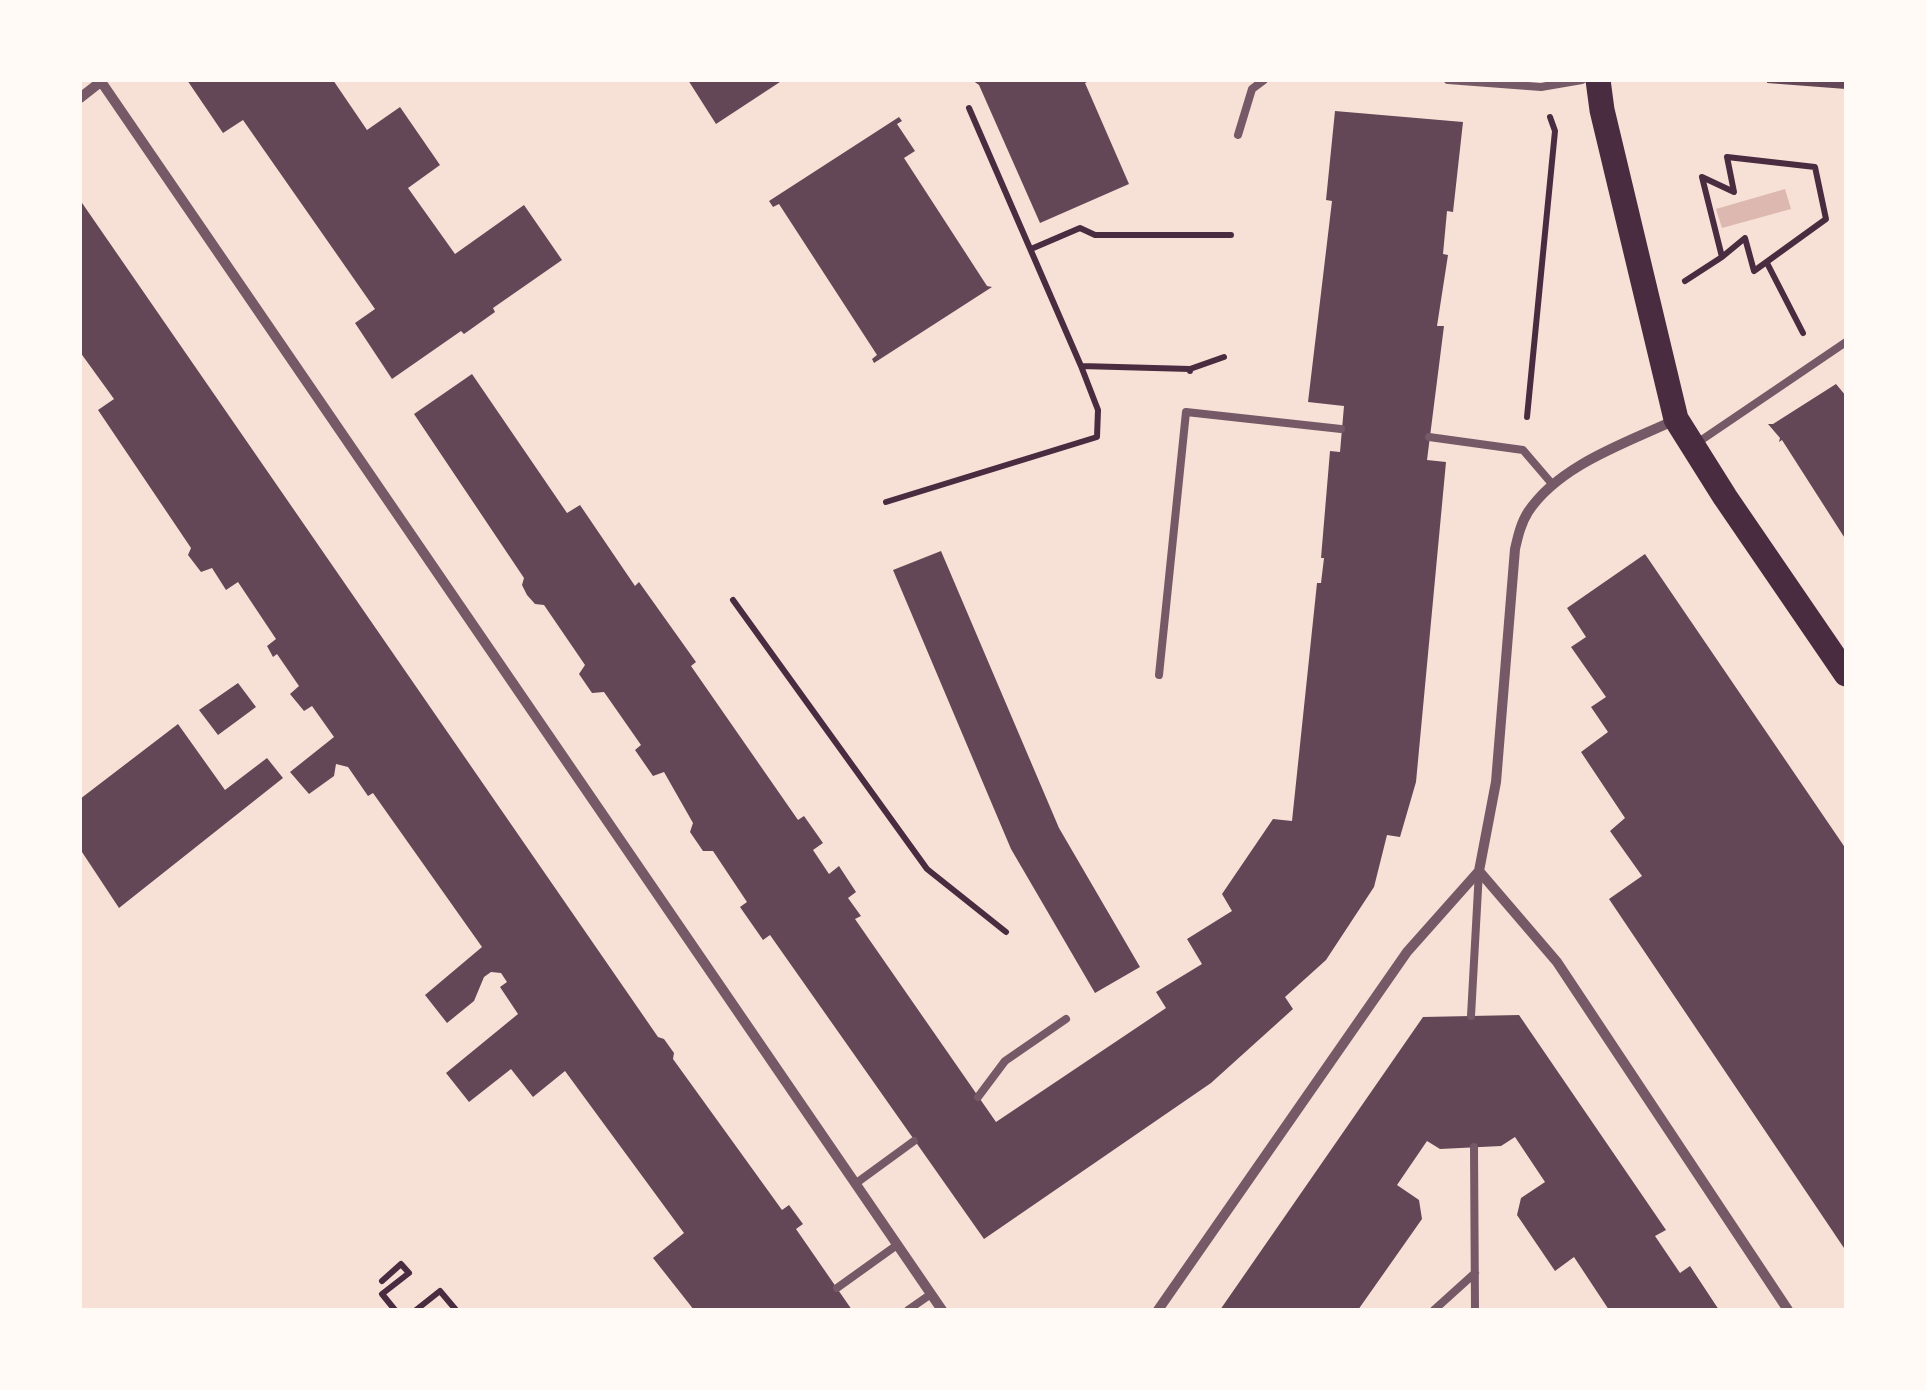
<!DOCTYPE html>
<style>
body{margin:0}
#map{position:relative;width:1926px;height:1390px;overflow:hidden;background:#f7e1d7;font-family:Commissioner,sans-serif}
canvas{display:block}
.frame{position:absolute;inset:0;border:82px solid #fffaf5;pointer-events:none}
</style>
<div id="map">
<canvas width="1926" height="1390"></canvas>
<div class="frame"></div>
</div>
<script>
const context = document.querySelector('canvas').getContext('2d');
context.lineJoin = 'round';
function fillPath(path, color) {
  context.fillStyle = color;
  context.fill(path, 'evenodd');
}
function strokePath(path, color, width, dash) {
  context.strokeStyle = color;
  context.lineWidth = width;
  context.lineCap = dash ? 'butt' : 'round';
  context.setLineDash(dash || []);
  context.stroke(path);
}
fillPath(new Path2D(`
 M1785 189 1791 209 1722 228 1716 209Z`), '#dcb8b0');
fillPath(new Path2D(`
 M187 80H333L367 130 400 107 440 165 408 188 455 254 524 205 562 260 493 308 495 312 464 334 461 331 392 379 355 323 375 309 243 120 223 133Z
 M688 80H783L716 124Z
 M972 80H1091L1085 83 1129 184 1040 223 979 85Z
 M1767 80H1846V89L1767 83Z
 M1335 111 1463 122 1453 212 1447 211 1443 254 1448 255 1437 326H1444L1427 460 1446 462 1416 782 1400 837 1387 835 1374 887 1326 960 1285 997 1293 1009 1211 1083 984 1239 770 935 763 940 740 907 747 902 713 851H703L690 832 693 823 664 772 653 776 635 750 641 745 604 692 592 693 579 674 585 665 544 605 535 604 527 595 522 585 524 578 414 414 472 374 567 513 580 505 635 586 639 582 696 662 691 666 798 820 804 816 823 843 813 850 829 874 839 866 856 892 848 898 861 916 855 919 996 1122 1166 1008 1156 992 1202 964 1187 939 1232 911 1222 894 1273 819 1292 821 1317 583H1321L1324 558H1321L1330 451 1340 452 1344 406 1308 402 1332 201 1326 200Z
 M899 117 902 121 897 124 915 151 904 158 987 286 992 287 874 363 872 359 877 355 779 204 773 207 769 201Z
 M80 200 658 1037 664 1039 674 1053 673 1059 782 1210 789 1205 803 1224 796 1229 852 1310H694L653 1258 684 1233 565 1071 533 1097 511 1069 469 1102 446 1073 518 1014 500 987 507 982 501 973 491 972 484 977 474 1001 447 1023 425 995 482 947 373 793 368 796 348 767 336 764 334 776 309 794 290 772 334 737 312 706 304 711 290 694 299 686 277 654 273 657 267 646 276 639 238 582 226 590 212 568 201 572 188 555 191 548 98 410 114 399 80 352Z
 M1836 384 1846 396V540L1782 440 1779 442 1780 438 1768 424H1773Z
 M941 551 1059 828 1140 967 1095 993 1011 849 893 570Z
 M1645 554 1846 849V1251L1609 899 1642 876 1610 831 1625 818 1581 752 1608 732 1591 707 1606 697 1571 647 1586 637 1567 608Z
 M238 683 256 707 218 735 199 710Z
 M178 724 225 790 267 758 283 778 119 908 80 849V799Z
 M1519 1015 1666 1230 1655 1236 1680 1273 1690 1266 1719 1310H1609L1574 1257 1555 1271 1517 1215 1521 1198 1545 1182 1515 1137 1501 1146 1440 1149 1427 1141 1397 1185 1419 1200 1422 1219 1358 1310H1220L1423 1017Z`), '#644757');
strokePath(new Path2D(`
 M969 108 1081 366 1190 369
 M1727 157 1815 167 1826 219 1754 271 1745 238 1722 257 1702 177 1734 192Z
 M1031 249 1080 228 1095 235H1231
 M1767 263 1803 333
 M1685 281 1722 257
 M1190 371V369L1224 357
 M1527 417 1555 131 1550 117
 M886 502 1097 437 1098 410 1081 366
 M733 600 927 869 1006 932
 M382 1281 401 1264 409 1273 382 1294 395 1310
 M416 1310 440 1291 456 1310`), '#4a2c40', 6);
strokePath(new Path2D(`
 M1448 80 1541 87 1582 80
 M1238 135 1252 89 1264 80
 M1429 437 1523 450 1553 485
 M1697 443 1846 342
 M1159 675 1186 412 1341 429
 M1471 1016 1479 871
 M978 1097 1005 1061 1066 1019
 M1474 1147 1475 1310
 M855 1184 914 1141
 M837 1288 897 1245
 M908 1310 931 1294
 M1434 1310 1475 1273`), '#755966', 8);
strokePath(new Path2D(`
 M100 80 942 1310
 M80 98 103 80
 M1479 871 1496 782 1515 549C1518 536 1521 523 1528 512 1559 465 1626 443 1675 420
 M1479 871 1557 962 1788 1310
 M1158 1310 1407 952 1479 871`), '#755966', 10);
strokePath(new Path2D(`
 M1598 80 1602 110 1676 419 1725 497 1846 674`), '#4a2c40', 25);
</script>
